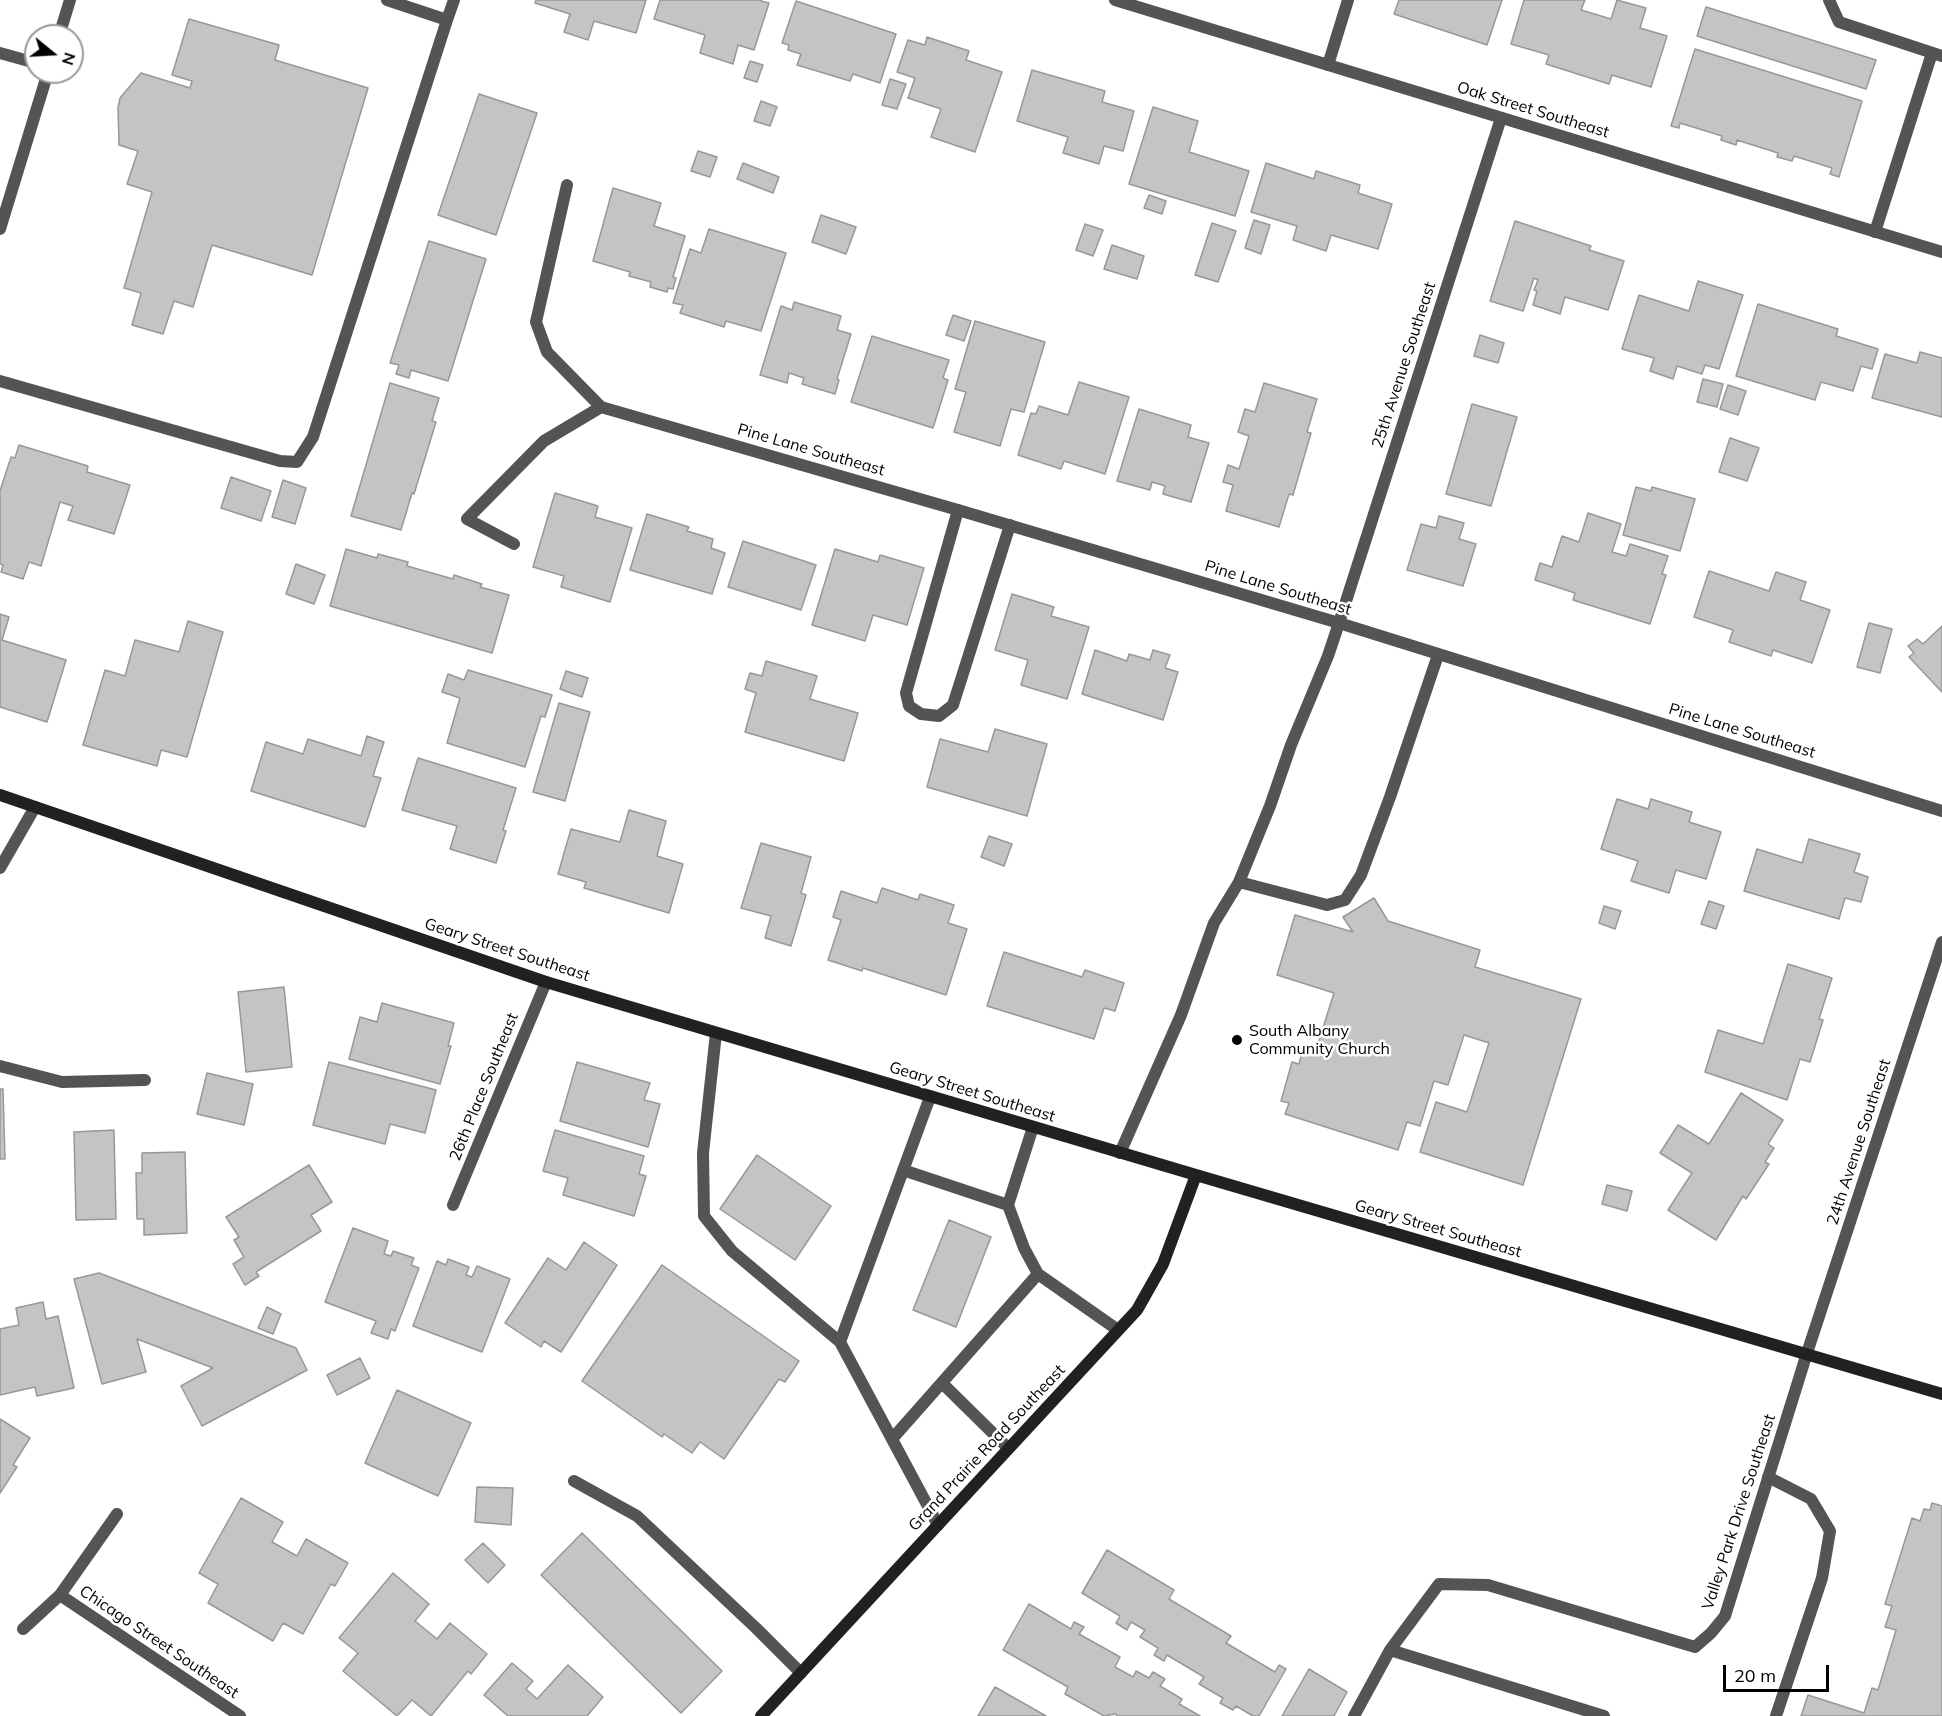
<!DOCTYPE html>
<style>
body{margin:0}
#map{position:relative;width:1942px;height:1716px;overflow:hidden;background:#fff;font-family:Mulish,sans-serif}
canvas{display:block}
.north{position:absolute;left:24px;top:24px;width:60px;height:60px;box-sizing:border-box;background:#fff;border:2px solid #999;border-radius:50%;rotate:108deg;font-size:16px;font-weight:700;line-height:24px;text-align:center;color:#000}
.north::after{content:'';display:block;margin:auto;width:21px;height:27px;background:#000;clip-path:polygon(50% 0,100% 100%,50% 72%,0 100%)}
.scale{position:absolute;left:1723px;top:1665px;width:106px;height:27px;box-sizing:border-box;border:3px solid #000;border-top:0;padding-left:8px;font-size:18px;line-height:21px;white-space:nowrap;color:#000;-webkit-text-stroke:4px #fff;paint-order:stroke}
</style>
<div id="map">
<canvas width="1942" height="1716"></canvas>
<div class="north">N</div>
<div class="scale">20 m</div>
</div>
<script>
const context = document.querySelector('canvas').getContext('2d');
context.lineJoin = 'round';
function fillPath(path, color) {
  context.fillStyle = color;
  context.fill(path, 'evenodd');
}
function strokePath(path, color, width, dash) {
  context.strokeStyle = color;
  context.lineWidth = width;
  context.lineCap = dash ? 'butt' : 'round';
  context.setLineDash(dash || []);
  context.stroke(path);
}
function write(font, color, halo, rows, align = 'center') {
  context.font = font + ' Mulish,sans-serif';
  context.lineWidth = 5;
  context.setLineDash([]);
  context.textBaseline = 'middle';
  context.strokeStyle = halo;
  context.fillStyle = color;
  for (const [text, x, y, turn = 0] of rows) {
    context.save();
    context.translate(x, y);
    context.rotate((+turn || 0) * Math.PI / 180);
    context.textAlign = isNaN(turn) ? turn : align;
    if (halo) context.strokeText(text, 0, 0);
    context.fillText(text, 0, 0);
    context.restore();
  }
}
const building = new Path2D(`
 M536 0H646L636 33 594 21 588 40 564 32 570 14 535 3Z
 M660 0H758L769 3 754 50 738 45 733 64 700 53 705 35 654 19Z
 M1399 0H1502L1487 45 1394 14Z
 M1524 0H1585L1581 10 1611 19 1617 0 1646 8 1640 28 1667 36 1651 87 1612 75 1609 84 1546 64 1549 55 1511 44Z
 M796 1 896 34 880 83 853 74 850 81 797 65 801 54 788 50 789 45 782 43Z
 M1706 7 1876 60 1866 89 1697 36Z
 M189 19 279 45 275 60 368 88 312 275 212 245 193 307 174 301 163 334 132 325 141 293 124 288 152 192 127 184 138 151 119 145 118 108 120 98 141 73 190 88 192 81 172 75Z
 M927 37 969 51 966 60 1002 72 975 152 931 137 941 109 908 98 915 78 897 72 908 40 925 45Z
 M1695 49 1862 101 1839 177 1830 174 1832 168 1794 156 1792 161 1777 157 1778 153 1737 140 1736 145 1721 140 1722 136 1680 123 1679 128 1671 126Z
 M750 61 763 65 757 82 744 78Z
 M1032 70 1105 91 1102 102 1134 111 1123 151 1104 146 1099 164 1063 153 1068 137 1017 121Z
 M890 79 906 84 897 109 882 105Z
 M479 94 537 113 496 235 438 215Z
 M761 101 777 107 770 126 754 121Z
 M1153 107 1198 121 1189 152 1249 171 1235 216 1129 184Z
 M698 151 717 157 710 177 691 171Z
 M743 163 779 177 773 193 737 179Z
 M1266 163 1314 179 1316 171 1360 185 1358 193 1392 204 1378 249 1331 235 1326 251 1293 240 1297 226 1251 212Z
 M613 188 661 203 654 226 685 236 673 277 676 278 673 289 668 288 667 292 650 287 651 282 629 276 630 272 593 261Z
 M1149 195 1166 201 1162 214 1144 208Z
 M821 215 856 227 846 254 812 242Z
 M1254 220 1270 225 1261 254 1245 248Z
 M1515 221 1591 246 1589 250 1624 261 1608 310 1565 297 1560 314 1533 305 1537 291 1534 290 1538 280 1534 278 1523 311 1490 301Z
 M1212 223 1236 231 1218 282 1195 275Z
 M1085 224 1103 230 1093 256 1076 250Z
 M709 229 786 253 761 331 726 321 724 327 680 313 683 305 673 303 690 249 701 253Z
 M429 241 486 259 448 381 411 370 409 378 396 374 399 365 390 363Z
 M1112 245 1144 256 1137 279 1104 269Z
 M1698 281 1743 295 1719 369 1705 365 1702 374 1677 366 1673 379 1650 371 1654 358 1622 349 1639 295 1689 311Z
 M794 302 841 316 837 330 851 334 837 379 839 380 835 394 802 384 804 378 789 373 787 383 760 375 781 306 792 310Z
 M1758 304 1838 329 1836 336 1878 349 1872 369 1861 366 1853 391 1821 382 1815 400 1736 376Z
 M953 315 971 321 964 341 946 335Z
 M975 321 1045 342 1024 412 1011 409 1000 446 954 432 966 392 955 389Z
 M1480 335 1504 343 1498 363 1474 356Z
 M872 336 949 360 943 378 948 380 933 428 851 402Z
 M1920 352 1942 358V417L1872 398 1885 354 1917 363Z
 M1703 379 1723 384 1717 407 1697 402Z
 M1079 382 1129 397 1105 474 1064 461 1061 469 1018 455 1031 413 1036 414 1039 406 1068 415Z
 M390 383 439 398 432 421 436 422 414 494 412 493 401 530 351 516Z
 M1264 383 1317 399 1307 432 1311 433 1293 495 1289 494 1279 527 1226 511 1233 485 1223 482 1228 465 1239 469 1249 436 1238 432 1245 409 1255 412Z
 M1728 385 1746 391 1738 415 1720 409Z
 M1472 404 1517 417 1491 506 1446 494Z
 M1139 409 1191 425 1188 437 1209 443 1191 502 1163 494 1165 486 1152 482 1150 490 1117 481Z
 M1730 438 1759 448 1747 481 1719 472Z
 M19 445 88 466 87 472 130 485 114 534 68 520 73 506 60 502 41 566 29 562 23 579 1 572 3 565 0 564V491L11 457 15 458Z
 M231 477 271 491 261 521 221 508Z
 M283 480 306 488 295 524 272 517Z
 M1636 487 1651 491 1652 487 1695 499 1680 551 1623 535Z
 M555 493 598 506 595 517 632 528 610 602 561 587 564 576 533 567Z
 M1588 513 1621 524 1612 552 1626 556 1630 544 1668 556 1662 574 1666 575 1650 624 1573 600 1575 593 1535 580 1540 563 1552 567 1562 536 1579 542Z
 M647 514 689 527 687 531 713 539 711 548 725 553 712 594 630 570Z
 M1439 516 1464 523 1459 539 1476 544 1463 586 1407 570 1421 524 1436 528Z
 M743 541 816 565 801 610 728 587Z
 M346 549 377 558 378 554 408 562 407 566 453 579 454 575 482 584 480 587 509 595 492 653 330 606Z
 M835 549 878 562 880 555 924 568 907 625 873 615 865 641 812 625Z
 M296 564 325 575 314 604 286 594Z
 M1709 571 1769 591 1776 572 1806 582 1800 600 1830 610 1812 663 1773 650 1771 656 1729 642 1733 630 1694 617Z
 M1012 594 1054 607 1051 616 1089 627 1067 699 1021 685 1028 660 995 650Z
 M0 614 9 617 2 640 66 660 47 722 0 707Z
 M188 621 223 632 187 757 161 750 157 766 83 745 105 670 125 676 135 640 179 652Z
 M1869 623 1892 629 1880 673 1857 667Z
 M1942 626V692L1909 657 1914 653 1908 646 1917 639 1923 644Z
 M1095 650 1127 661 1129 654 1150 660 1153 650 1170 655 1165 668 1178 672 1163 720 1082 694Z
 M766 661 817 676 810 699 858 713 844 761 745 732 756 693 745 689 750 673 762 676Z
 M468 670 552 695 545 717 541 716 525 767 447 743 460 698 442 692 448 674 464 680Z
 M566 671 588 678 582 697 560 689Z
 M559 703 590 712 565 801 533 792Z
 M995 729 1047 744 1027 816 927 787 940 739 988 752Z
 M367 736 384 742 373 776 381 778 365 827 251 791 266 742 303 754 308 739 361 756Z
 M418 758 516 788 503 830 506 831 496 863 450 849 457 826 402 810Z
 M1617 799 1648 809 1651 799 1692 812 1689 822 1721 832 1706 879 1676 870 1669 893 1631 881 1638 861 1601 849Z
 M629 810 666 821 657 856 683 864 669 913 584 888 586 882 558 874 571 829 620 842Z
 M989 836 1012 844 1004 866 981 857Z
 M1809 839 1860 854 1854 872 1868 877 1861 902 1845 898 1839 919 1744 891 1757 849 1802 863Z
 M761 843 811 857 801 893 806 895 791 946 765 938 771 916 741 908Z
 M882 888 918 900 920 894 954 905 948 923 967 929 946 995 863 968 862 971 828 960 841 920 833 917 841 891 877 903Z
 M1374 898 1388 921 1480 950 1475 967 1581 999 1523 1185 1420 1152 1436 1102 1467 1112 1489 1043 1464 1035 1448 1085 1434 1081 1420 1126 1407 1122 1398 1150 1285 1114 1289 1103 1281 1101 1292 1062 1299 1064 1303 1049 1315 1053 1334 993 1277 975 1295 915 1353 932 1343 917Z
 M1709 901 1724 906 1716 929 1701 924Z
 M1604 906 1621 911 1615 929 1599 923Z
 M1004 952 1082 977 1085 970 1124 983 1115 1011 1104 1008 1094 1039 987 1006Z
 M1788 964 1832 978 1819 1019 1823 1020 1810 1062 1800 1059 1787 1100 1705 1072 1718 1030 1763 1044Z
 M284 987 292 1067 246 1072 238 992Z
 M382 1003 454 1023 448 1046H451L440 1084 349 1059 360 1017 377 1022Z
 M329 1062 436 1090 425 1133 390 1124 385 1144 313 1125Z
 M577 1062 650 1083 644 1100 660 1104 648 1147 560 1121Z
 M207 1073 253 1084 244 1125 197 1114Z
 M0 1089H3L5 1159H0Z
 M1741 1093 1783 1120 1768 1144 1774 1148 1765 1162 1769 1164 1746 1199 1743 1196 1716 1240 1668 1210 1692 1173 1660 1153 1678 1125 1709 1144Z
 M114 1130 116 1219 76 1220 74 1132Z
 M555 1130 644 1156 639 1174 646 1176 634 1216 563 1195 568 1178 543 1171Z
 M185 1152 187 1233 144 1235V1219H137L136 1173H142V1153Z
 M757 1155 831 1206 795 1260 720 1209Z
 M309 1165 332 1202 311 1215 321 1231 256 1272 259 1276 245 1285 233 1264 244 1257 234 1240 239 1237 226 1217Z
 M1607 1185 1632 1191 1627 1211 1602 1204Z
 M949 1220 991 1237 956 1327 913 1310Z
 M353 1228 388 1241 384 1254 391 1256 393 1251 414 1258 411 1265 419 1268 395 1331 391 1329 388 1339 371 1333 376 1321 325 1302Z
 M584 1242 617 1265 561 1352 544 1341 541 1347 505 1323 548 1258 566 1270Z
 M448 1259 469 1267 466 1275 472 1277 477 1266 510 1279 482 1352 413 1326 437 1261 446 1265Z
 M662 1265 799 1361 785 1382 779 1379 724 1459 700 1442 692 1453 664 1434 662 1437 582 1381Z
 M99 1273 296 1348 307 1370 202 1426 181 1386 213 1368 137 1339 146 1372 102 1384 74 1279Z
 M43 1302 46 1319 58 1316 74 1388 37 1396 35 1387 0 1395V1329L19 1325 16 1308Z
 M267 1307 281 1314 273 1334 258 1328Z
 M360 1358 370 1378 337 1395 327 1375Z
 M397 1390 471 1423 438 1496 365 1463Z
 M0 1419 30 1438 13 1465 17 1467 0 1493Z
 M477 1487 513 1488 511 1525 475 1522Z
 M241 1498 283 1522 272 1542 297 1556 306 1539 348 1563 335 1586 331 1584 303 1634 283 1623 273 1641 208 1603 218 1584 199 1573Z
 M1932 1503 1942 1506V1716H1801L1808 1695 1864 1713 1872 1688 1878 1690 1896 1630 1885 1627 1892 1606 1885 1604 1912 1518 1920 1521 1924 1509 1930 1510Z
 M582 1533 722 1671 681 1713 541 1575Z
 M483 1543 505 1565 488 1583 465 1560Z
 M1107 1550 1174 1590 1169 1599 1231 1636 1226 1643 1275 1672 1279 1665 1286 1669 1259 1716H1253L1236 1706 1233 1710 1220 1703 1223 1698 1199 1684 1204 1677 1167 1655 1164 1661 1154 1655 1158 1648 1140 1637 1145 1630 1131 1622 1127 1630 1116 1623 1120 1616 1082 1593Z
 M393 1573 429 1604 415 1621 437 1639 450 1623 487 1654 471 1674 468 1671 431 1716 412 1700 397 1716 343 1671 358 1653 339 1638Z
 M1029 1604 1071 1629 1074 1622 1084 1627 1079 1634 1120 1657 1115 1667 1133 1677 1136 1671 1149 1678 1153 1672 1165 1679 1160 1686 1182 1699 1179 1704 1200 1716H1118L1115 1714 1104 1716 1065 1694 1068 1687 1003 1650Z
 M512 1663 533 1681 526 1689 537 1699 568 1665 603 1697 587 1716H508L484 1695Z
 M1309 1669 1347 1692 1334 1716H1282Z
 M995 1687 1046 1716H978Z`);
fillPath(building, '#c4c4c4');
strokePath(building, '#989898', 1.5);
strokePath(new Path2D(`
 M387 0 447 20 454 0
 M1829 0 1839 22 1942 56
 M1328 65 1348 0
 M1875 232 1932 53
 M0 381 280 461 297 462 313 437 447 20
 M958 510 906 693 909 706 921 714 939 716 953 705 1010 525
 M514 544 467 519 544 441 601 407 547 352 536 322 567 185
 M1239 882 1327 905 1345 900 1361 875 1390 797 1438 655
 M716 1033 703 1153 704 1216 732 1251 840 1342 938 1525
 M0 1066 62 1082 145 1080
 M1033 1127 1008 1205 1024 1248 1038 1274 1118 1330
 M1120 1153 1181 1015 1214 923 1239 882 1270 806 1291 745 1328 656 1339 623
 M903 1170 1008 1205
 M453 1205 546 982
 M840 1342 930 1097
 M942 1383 1008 1448
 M892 1439 1038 1274
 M1768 1477 1811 1499 1830 1531 1822 1578 1776 1716
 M574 1481 637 1516 757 1629 801 1673
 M1390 1650 1604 1716
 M1354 1716 1390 1650 1439 1584 1488 1585 1695 1647 1711 1633 1725 1616 1807 1353`), '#545454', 12);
strokePath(new Path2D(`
 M1115 0 1942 252
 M0 53 36 63
 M601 407 958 510 1339 623 1942 811
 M1339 623 1501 118
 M0 868 35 807
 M1807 1353 1942 942
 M60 1595 240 1716
 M23 1629 60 1595 117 1514`), '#545454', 12);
strokePath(new Path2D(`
 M59 36 70 0
 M0 229 48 72`), '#545454', 12);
strokePath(new Path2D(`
 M0 795 546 982 1196 1175 1942 1394
 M761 1716 1137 1310 1163 1264 1196 1175`), '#212121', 12);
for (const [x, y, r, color] of [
 [1237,1040,6,"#000"]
]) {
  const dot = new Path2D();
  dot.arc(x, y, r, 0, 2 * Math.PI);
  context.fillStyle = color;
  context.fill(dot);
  strokePath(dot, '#fff', 2);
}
write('16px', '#000', '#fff', [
 ["Oak Street Southeast",1533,110,17],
 ["25th Avenue Southeast",1404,365,-72],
 ["Pine Lane Southeast",811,450,16],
 ["Pine Lane Southeast",1278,588,17],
 ["Pine Lane Southeast",1742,731,17],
 ["Geary Street Southeast",507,950,18],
 ["26th Place Southeast",484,1087,-68],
 ["Geary Street Southeast",972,1092,17],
 ["24th Avenue Southeast",1859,1142,-72],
 ["Geary Street Southeast",1438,1229,16],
 ["Grand Prairie Road Southeast",987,1448,-47],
 ["Valley Park Drive Southeast",1739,1512,-72],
 ["Chicago Street Southeast",159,1642,34]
]);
write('16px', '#000', '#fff', [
 ["South Albany",1249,1031],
 ["Community Church",1249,1049]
], 'left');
</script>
